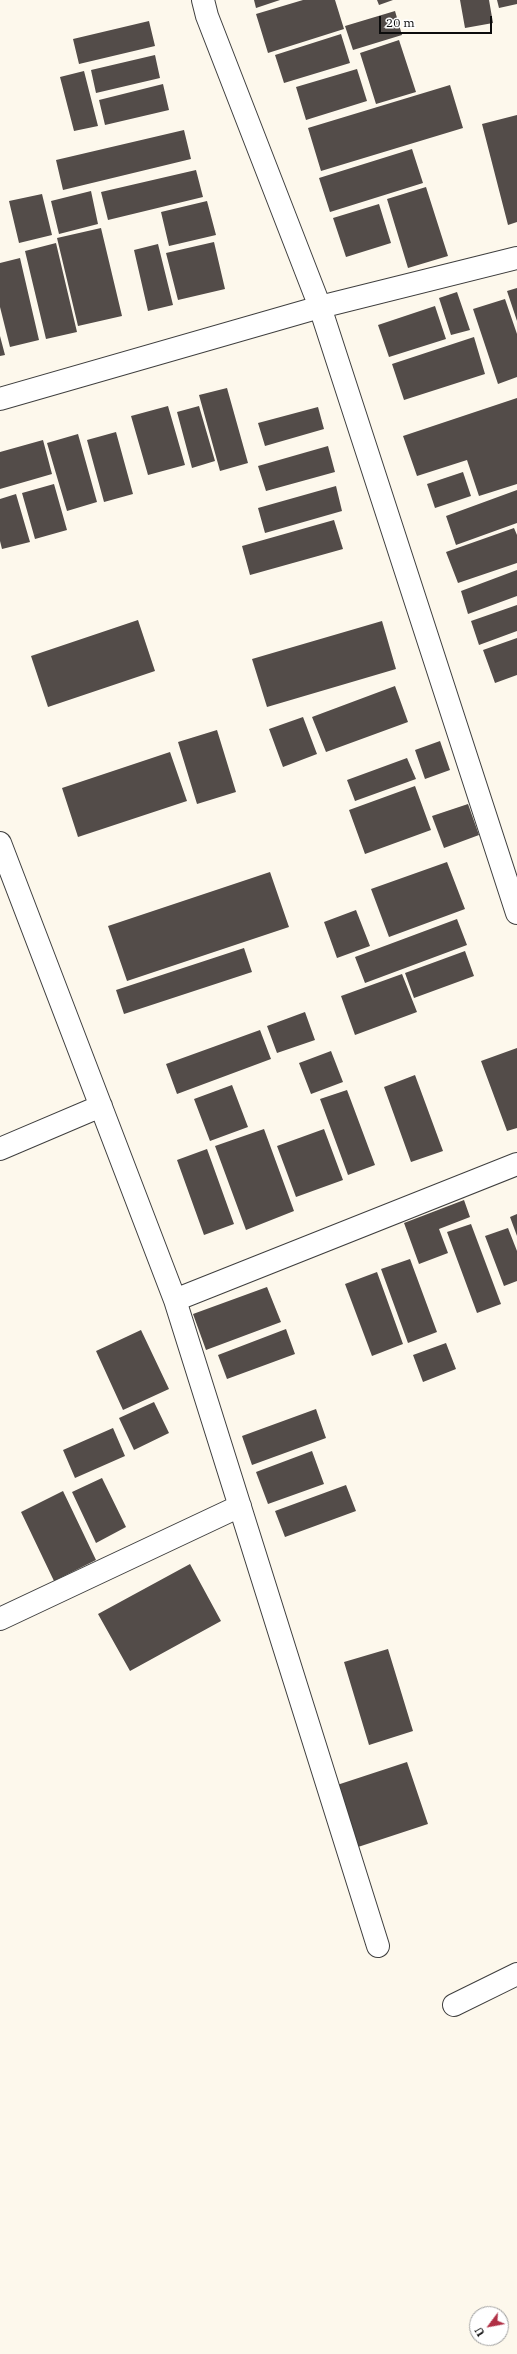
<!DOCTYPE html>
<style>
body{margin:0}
#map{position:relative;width:517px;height:2354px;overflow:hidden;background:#fdf8ec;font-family:"IBM Plex Serif",serif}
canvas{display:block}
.north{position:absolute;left:469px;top:2306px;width:40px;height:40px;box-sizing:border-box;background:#fff;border:1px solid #9e9e9e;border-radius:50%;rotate:238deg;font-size:11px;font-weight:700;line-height:16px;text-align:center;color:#0c0c0c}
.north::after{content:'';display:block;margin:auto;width:14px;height:18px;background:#b03045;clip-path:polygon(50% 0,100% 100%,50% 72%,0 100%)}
.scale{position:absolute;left:379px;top:16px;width:113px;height:18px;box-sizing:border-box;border:2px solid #0c0c0c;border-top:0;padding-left:5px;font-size:12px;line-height:14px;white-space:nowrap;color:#0c0c0c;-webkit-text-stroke:3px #fff;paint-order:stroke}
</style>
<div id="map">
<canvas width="517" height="2354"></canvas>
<div class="north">U</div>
<div class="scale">20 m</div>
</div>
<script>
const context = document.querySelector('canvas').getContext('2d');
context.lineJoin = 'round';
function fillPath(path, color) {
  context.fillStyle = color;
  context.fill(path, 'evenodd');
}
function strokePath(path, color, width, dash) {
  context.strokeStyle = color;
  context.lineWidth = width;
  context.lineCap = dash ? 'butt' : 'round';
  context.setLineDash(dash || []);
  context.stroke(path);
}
fillPath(new Path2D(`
 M254 0H280L256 8Z
 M303 0H335L344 29 268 53 256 14Z
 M377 0H393L379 5Z
 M460 0H489L493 23 465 28Z
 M497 0H517V4L499 8Z
 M395 11 402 35 353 50 345 26Z
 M149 21 155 46 79 64 73 39Z
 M341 34 350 63 284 83 275 55Z
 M399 40 416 92 376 104 360 53Z
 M155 55 160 78 96 93 91 70Z
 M357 69 367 101 306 120 296 87Z
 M84 71 98 126 74 131 60 77Z
 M163 84 169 110 105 125 99 100Z
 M450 85 463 128 321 171 308 128Z
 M517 115V222L508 225 482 124Z
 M184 130 191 159 63 190 56 160Z
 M412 149 423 183 330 212 319 178Z
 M196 170 203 197 108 220 101 192Z
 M426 187 448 256 408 268 387 199Z
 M91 191 98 224 59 234 51 201Z
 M42 194 52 235 19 243 9 201Z
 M207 201 216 235 169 246 161 212Z
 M379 204 391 243 346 257 333 218Z
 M101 228 122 316 78 326 57 238Z
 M214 242 225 289 178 300 166 253Z
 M56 243 77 332 46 339 25 251Z
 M158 244 173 305 148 311 134 250Z
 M20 258 39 340 10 347 0 307V263Z
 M517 288V321L507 291Z
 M457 292 470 330 451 335 439 298Z
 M505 299 517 334V377L498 384 473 309Z
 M435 306 446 339 389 357 378 325Z
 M0 336 5 355 0 356Z
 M474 337 485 374 404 400 392 364Z
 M227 388 248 463 220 471 199 395Z
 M517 398V484L479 496 467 460 417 476 403 436Z
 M168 406 185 465 148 475 131 416Z
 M199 406 215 461 192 468 177 412Z
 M318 407 324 429 265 446 258 423Z
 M116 432 133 494 104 502 87 440Z
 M78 434 97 502 67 511 47 443Z
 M43 440 52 474 0 489V452Z
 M328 446 335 472 266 491 258 466Z
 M463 472 471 496 435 508 427 484Z
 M54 484 67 530 35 539 22 493Z
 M336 486 342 511 265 533 258 508Z
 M517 490V523L456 545 446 516Z
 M16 494 30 542 2 549 0 541V499Z
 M334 520 343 549 250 575 242 546Z
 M514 528 517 535V563L458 583 446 552Z
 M517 570V596L468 614 461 591Z
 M517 605V631L479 645 471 621Z
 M138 620 155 671 48 707 31 656Z
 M382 621 396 669 267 707 252 659Z
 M517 638V675L495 683 483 650Z
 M395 686 408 722 326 752 312 717Z
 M303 717 317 754 283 767 269 729Z
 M217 730 236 792 197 804 178 742Z
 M440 741 450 770 425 779 415 750Z
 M170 752 187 801 78 837 62 788Z
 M407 758 416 779 355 801 347 780Z
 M415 786 431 830 365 854 349 810Z
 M468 804 479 835 444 848 432 816Z
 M447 862 465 909 389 937 371 889Z
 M270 872 289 927 127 981 108 926Z
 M356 910 370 946 337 958 324 922Z
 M457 919 467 945 365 983 355 957Z
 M244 948 252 972 124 1014 116 990Z
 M465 951 474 976 414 998 405 973Z
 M402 974 417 1012 355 1035 341 996Z
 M305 1012 315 1040 277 1053 267 1026Z
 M260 1030 271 1059 177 1094 166 1064Z
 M517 1048V1128L507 1131 481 1061Z
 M331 1051 343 1082 311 1094 299 1063Z
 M415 1075 443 1151 411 1162 384 1087Z
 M232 1085 248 1127 210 1141 194 1099Z
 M347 1090 375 1165 348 1175 320 1099Z
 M264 1129 294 1211 246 1230 215 1146Z
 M324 1129 343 1180 296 1197 277 1146Z
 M207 1149 234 1224 204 1235 177 1160Z
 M464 1200 470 1217 439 1229 448 1253 419 1264 404 1223Z
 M517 1214V1236L510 1217Z
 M471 1224 501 1304 477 1313 447 1232Z
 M508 1228 517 1251V1281L504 1286 485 1236Z
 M410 1259 437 1332 408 1343 381 1269Z
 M377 1272 403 1344 372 1356 345 1284Z
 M267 1287 281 1322 206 1350 193 1314Z
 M286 1329 295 1354 227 1379 218 1355Z
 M141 1330 169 1389 123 1410 96 1351Z
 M446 1343 456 1369 423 1382 413 1355Z
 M154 1402 169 1433 134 1450 119 1418Z
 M316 1409 326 1438 252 1465 242 1436Z
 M113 1428 125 1456 75 1478 63 1450Z
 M312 1451 324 1484 268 1504 256 1472Z
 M102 1478 126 1527 96 1543 72 1492Z
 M346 1485 356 1511 285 1537 275 1511Z
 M63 1491 96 1560 54 1581 21 1512Z
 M190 1564 221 1621 130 1671 98 1614Z
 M388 1649 413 1731 369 1745 344 1662Z
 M407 1762 428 1824 358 1847 337 1785Z`), '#534c49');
const minor = new Path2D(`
 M203 0 207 16 320 307 517 913
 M0 399 320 307 517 258
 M0 843 175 1300 378 1946
 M0 1149 101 1106
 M175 1300 517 1164
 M0 1619 240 1506
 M454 2005 517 1974`);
strokePath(minor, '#3f3f3f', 24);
strokePath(minor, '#fff', 22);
</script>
